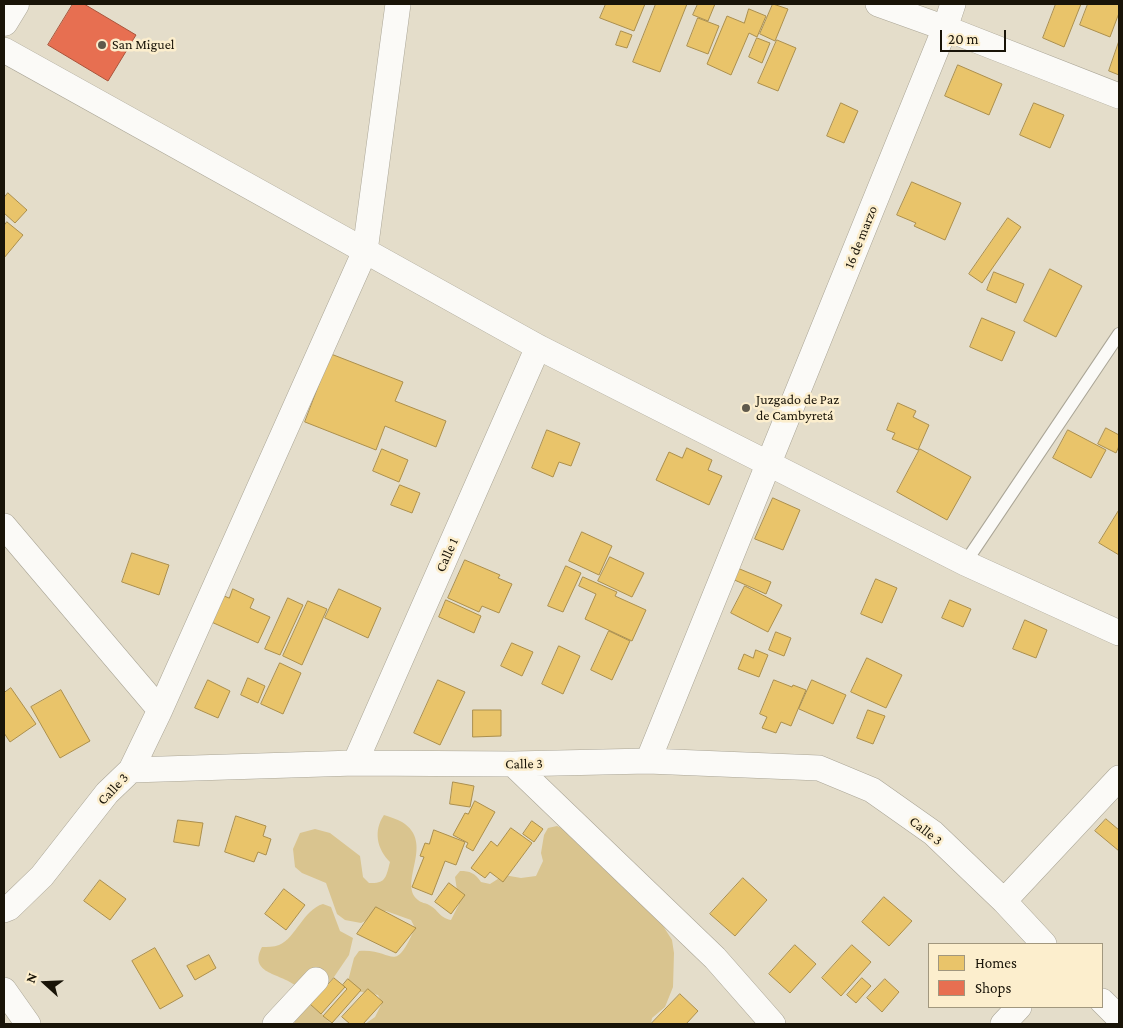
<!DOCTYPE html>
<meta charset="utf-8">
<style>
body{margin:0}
#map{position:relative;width:1123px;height:1028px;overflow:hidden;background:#e4ddca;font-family:"Crimson Pro",serif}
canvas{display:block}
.frame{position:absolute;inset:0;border:5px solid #191408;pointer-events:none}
.legend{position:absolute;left:928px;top:943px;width:175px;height:65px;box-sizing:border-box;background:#fceecd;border:1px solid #a1977e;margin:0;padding:6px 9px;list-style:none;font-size:15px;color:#191408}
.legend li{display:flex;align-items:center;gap:10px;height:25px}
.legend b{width:25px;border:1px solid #a1977e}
.north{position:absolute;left:20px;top:958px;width:50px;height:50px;-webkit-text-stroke:4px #fceecd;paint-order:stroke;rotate:290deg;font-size:14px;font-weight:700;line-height:20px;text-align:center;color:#191408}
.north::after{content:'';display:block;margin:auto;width:18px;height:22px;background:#191408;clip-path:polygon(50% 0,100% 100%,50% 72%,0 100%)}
.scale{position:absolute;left:940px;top:30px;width:66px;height:22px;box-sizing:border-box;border:2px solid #191408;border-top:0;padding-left:6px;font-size:15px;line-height:18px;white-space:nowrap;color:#191408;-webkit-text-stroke:4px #fceecd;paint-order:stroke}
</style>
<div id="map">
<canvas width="1123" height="1028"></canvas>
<div class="frame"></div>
<ul class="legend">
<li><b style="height:14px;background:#e9c46a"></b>Homes</li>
<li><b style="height:14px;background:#e76f51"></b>Shops</li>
</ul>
<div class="north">N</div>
<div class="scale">20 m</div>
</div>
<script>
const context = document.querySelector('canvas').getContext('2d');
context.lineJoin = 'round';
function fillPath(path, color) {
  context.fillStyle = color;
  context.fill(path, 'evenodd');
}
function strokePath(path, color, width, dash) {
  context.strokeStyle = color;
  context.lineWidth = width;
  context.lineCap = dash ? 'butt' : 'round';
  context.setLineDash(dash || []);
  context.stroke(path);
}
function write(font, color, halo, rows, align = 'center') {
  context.font = font + ' "Crimson Pro",serif';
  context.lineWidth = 5;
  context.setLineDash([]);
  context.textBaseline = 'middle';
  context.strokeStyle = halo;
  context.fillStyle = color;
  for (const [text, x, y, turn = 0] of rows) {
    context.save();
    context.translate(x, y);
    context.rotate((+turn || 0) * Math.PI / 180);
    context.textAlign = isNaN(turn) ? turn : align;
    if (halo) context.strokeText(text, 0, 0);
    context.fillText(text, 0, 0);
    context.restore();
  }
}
fillPath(new Path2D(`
 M384 815C390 817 397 819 402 822 436 843 397 883 418 900 421 903 426 903 429 905 439 910 438 917 451 920L459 904 455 877 460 871C470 871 475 873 481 882L490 884 504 875 521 878 536 876 543 861 541 853 544 835 548 828 557 826 573 833 660 921 672 940 674 953 673 987 665 1007 652 1018 651 1024H365L375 1017 382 1003 378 995 351 990 348 981 354 958 359 951C395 948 393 977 415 928L411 920 386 911 377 913 370 919 361 923 345 920 337 914 326 883 302 873 295 867 293 849 300 833 315 829 330 833 360 856 363 877 369 883C386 884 386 877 390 862 377 849 373 831 384 815Z
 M323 904 331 907 340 931 353 938 349 955 334 977 321 989 317 1008 331 1024H295L292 1013 297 987C283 973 247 975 262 947 267 947 274 947 279 945 296 938 303 910 323 904Z`), '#d9c48f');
const homes = new Path2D(`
 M606 4H645L634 31 600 18Z
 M656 4H687L660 72 633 62Z
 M698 4H715L708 21 693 15Z
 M773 4 788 9 775 41 760 34Z
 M1056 4H1081L1064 47 1043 38Z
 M1088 4H1119V13L1110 37 1080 25Z
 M749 9 766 16 757 37 749 33 731 75 707 64 727 16 744 23Z
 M698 18 719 26 708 54 687 46Z
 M621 31 632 35 627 48 616 45Z
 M757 38 770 43 762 63 749 57Z
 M777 40 796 48 778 91 758 83Z
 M1119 41V75L1109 71Z
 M958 65 1002 84 989 115 945 96Z
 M841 103 858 111 844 143 827 136Z
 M1034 103 1064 115 1050 148 1020 135Z
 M912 182 961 203 945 240 914 226 916 223 897 215Z
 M8 193 27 210 15 223 4 213V198Z
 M1008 218 1021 227 982 283 969 274Z
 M7 222 23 235 4 258V226Z
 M1050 269 1082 286 1056 337 1024 321Z
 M994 272 1024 284 1016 303 987 290Z
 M982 318 1015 332 1002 361 970 347Z
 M331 354 403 382 395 401 446 421 436 447 385 426 376 450 305 422Z
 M898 403 916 411 913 417 929 425 918 450 892 439 895 433 887 430Z
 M1106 428 1119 435V446L1116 453 1098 444Z
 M547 430 580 443 571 466 559 462 553 477 532 468Z
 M1068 430 1106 450 1091 478 1053 458Z
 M687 448 712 460 708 470 722 476 709 505 656 480 669 452 682 458Z
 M382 449 408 460 399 482 373 471Z
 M920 449 971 477 947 520 897 492Z
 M400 485 420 493 412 513 391 505Z
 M773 498 800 510 783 550 755 539Z
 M1119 510V555L1099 543Z
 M582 532 612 546 599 575 569 561Z
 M132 553 169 565 159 595 122 582Z
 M610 557 644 573 632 597 598 581Z
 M465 560 500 575 498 578 512 584 499 613 482 606 479 612 448 598Z
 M566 566 581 573 563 612 548 606Z
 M735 567 771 582 766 594 730 578Z
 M583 577 617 592 615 596 646 610 632 641 585 619 596 594 579 586Z
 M876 579 897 588 882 623 861 614Z
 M745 586 782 605 768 632 731 613Z
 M233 589 254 599 250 608 270 617 258 643 207 620 219 594 229 598Z
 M339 589 381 608 368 638 325 618Z
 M288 598 303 605 280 655 265 649Z
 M446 600 481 616 474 633 439 617Z
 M950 600 971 609 963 627 942 618Z
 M308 601 327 609 302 665 283 656Z
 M1025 620 1047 630 1036 658 1013 649Z
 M609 631 630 641 612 680 591 670Z
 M776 632 791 638 784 656 769 650Z
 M512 643 533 652 522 676 501 666Z
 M559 646 580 656 563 694 542 684Z
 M756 650 768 655 759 677 738 669 744 654 753 658Z
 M867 658 902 675 886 708 851 692Z
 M280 663 301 673 283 714 261 704Z
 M248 678 265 686 258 703 241 695Z
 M208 680 230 691 218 718 195 708Z
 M438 680 465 692 440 745 414 733Z
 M774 680 792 687 793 685 806 690 791 726 781 722 776 733 762 728 767 717 760 714Z
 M812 680 846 695 833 724 799 709Z
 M11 688 36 724 10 742 4 733V693Z
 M61 690 90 741 60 758 31 707Z
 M473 710H501V736L473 737Z
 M868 710 885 716 873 744 857 738Z
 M453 782 474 786 470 807 450 804Z
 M475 801 495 812 473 851 466 847 468 843 453 835 465 813 468 814Z
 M236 816 266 826 263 836 271 839 266 855 258 852 254 862 225 852Z
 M1106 819 1119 830V851L1095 831Z
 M178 820 203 823 199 846 174 842Z
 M532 821 543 829 534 842 523 834Z
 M511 828 532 843 503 882 490 872 485 878 471 868 491 841 497 846Z
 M434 830 465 842 456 865 445 861 432 895 412 887 424 857 420 856 425 843 429 844Z
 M743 878 767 900 735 936 710 914Z
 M100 880 126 899 110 920 84 901Z
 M449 883 465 895 451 914 435 902Z
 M284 889 305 905 286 930 265 914Z
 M884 897 912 921 889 946 862 922Z
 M376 907 416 928 396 953 357 934Z
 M795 945 816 964 790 993 769 974Z
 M852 945 871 962 841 996 822 978Z
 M155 948 183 996 160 1009 132 961Z
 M209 955 216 968 195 980 187 966Z
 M334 978 345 987 321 1014 310 1004Z
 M862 978 871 986 856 1003 847 995Z
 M348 979 361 990 332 1023 323 1016 347 989 343 985Z
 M885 979 899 992 882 1012 867 998Z
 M368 989 383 1002 363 1024H350L342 1017Z
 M680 994 698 1011 686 1024H651Z`);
fillPath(homes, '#e9c46a');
strokePath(homes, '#ab8f4d', 1);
const shops = new Path2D(`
 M73 4H84L136 35 108 81 48 45Z`);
fillPath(shops, '#e76f51');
strokePath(shops, '#a9543b', 1);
const service = new Path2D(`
 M965 563 1119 334`);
const minor = new Path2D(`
 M878 4 945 28 1119 96
 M4 50 538 347 965 563 1119 633
 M4 526 160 710
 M648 761 945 28 953 4
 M355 763 538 347
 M513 764 715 958 773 1024
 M131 770 160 710 365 251 398 4
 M1004 901 1119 778
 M4 910 9 908 42 876 107 793 131 770 355 763 513 764 648 761 819 768 872 790 933 833 1004 901 1044 944
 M4 990 28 1024
 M1102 1001 1119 1018
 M275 1024 316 980
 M1003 1024 1019 1007`);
const secondary = new Path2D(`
 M4 22 15 4`);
strokePath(service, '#aaa596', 14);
strokePath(minor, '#aaa596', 26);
strokePath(secondary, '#aaa596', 29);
strokePath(service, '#fbfaf7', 12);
strokePath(minor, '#fbfaf7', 25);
strokePath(secondary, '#fbfaf7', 28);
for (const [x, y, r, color] of [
 [102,45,5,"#605a4c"],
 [746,408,5,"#605a4c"]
]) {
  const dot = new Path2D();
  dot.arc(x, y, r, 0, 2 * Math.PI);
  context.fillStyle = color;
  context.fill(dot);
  strokePath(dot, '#fceecd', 2);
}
write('14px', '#191408', '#fceecd', [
 ["San Miguel",112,45],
 ["Juzgado de Paz",756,400],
 ["de Cambyretá",756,416]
], 'left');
write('14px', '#191408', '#fceecd', [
 ["16 de marzo",861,237,-68],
 ["Calle 1",447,555,-66],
 ["Calle 3",524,764,-1],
 ["Calle 3",113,789,-47],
 ["Calle 3",926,831,38]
]);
</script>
